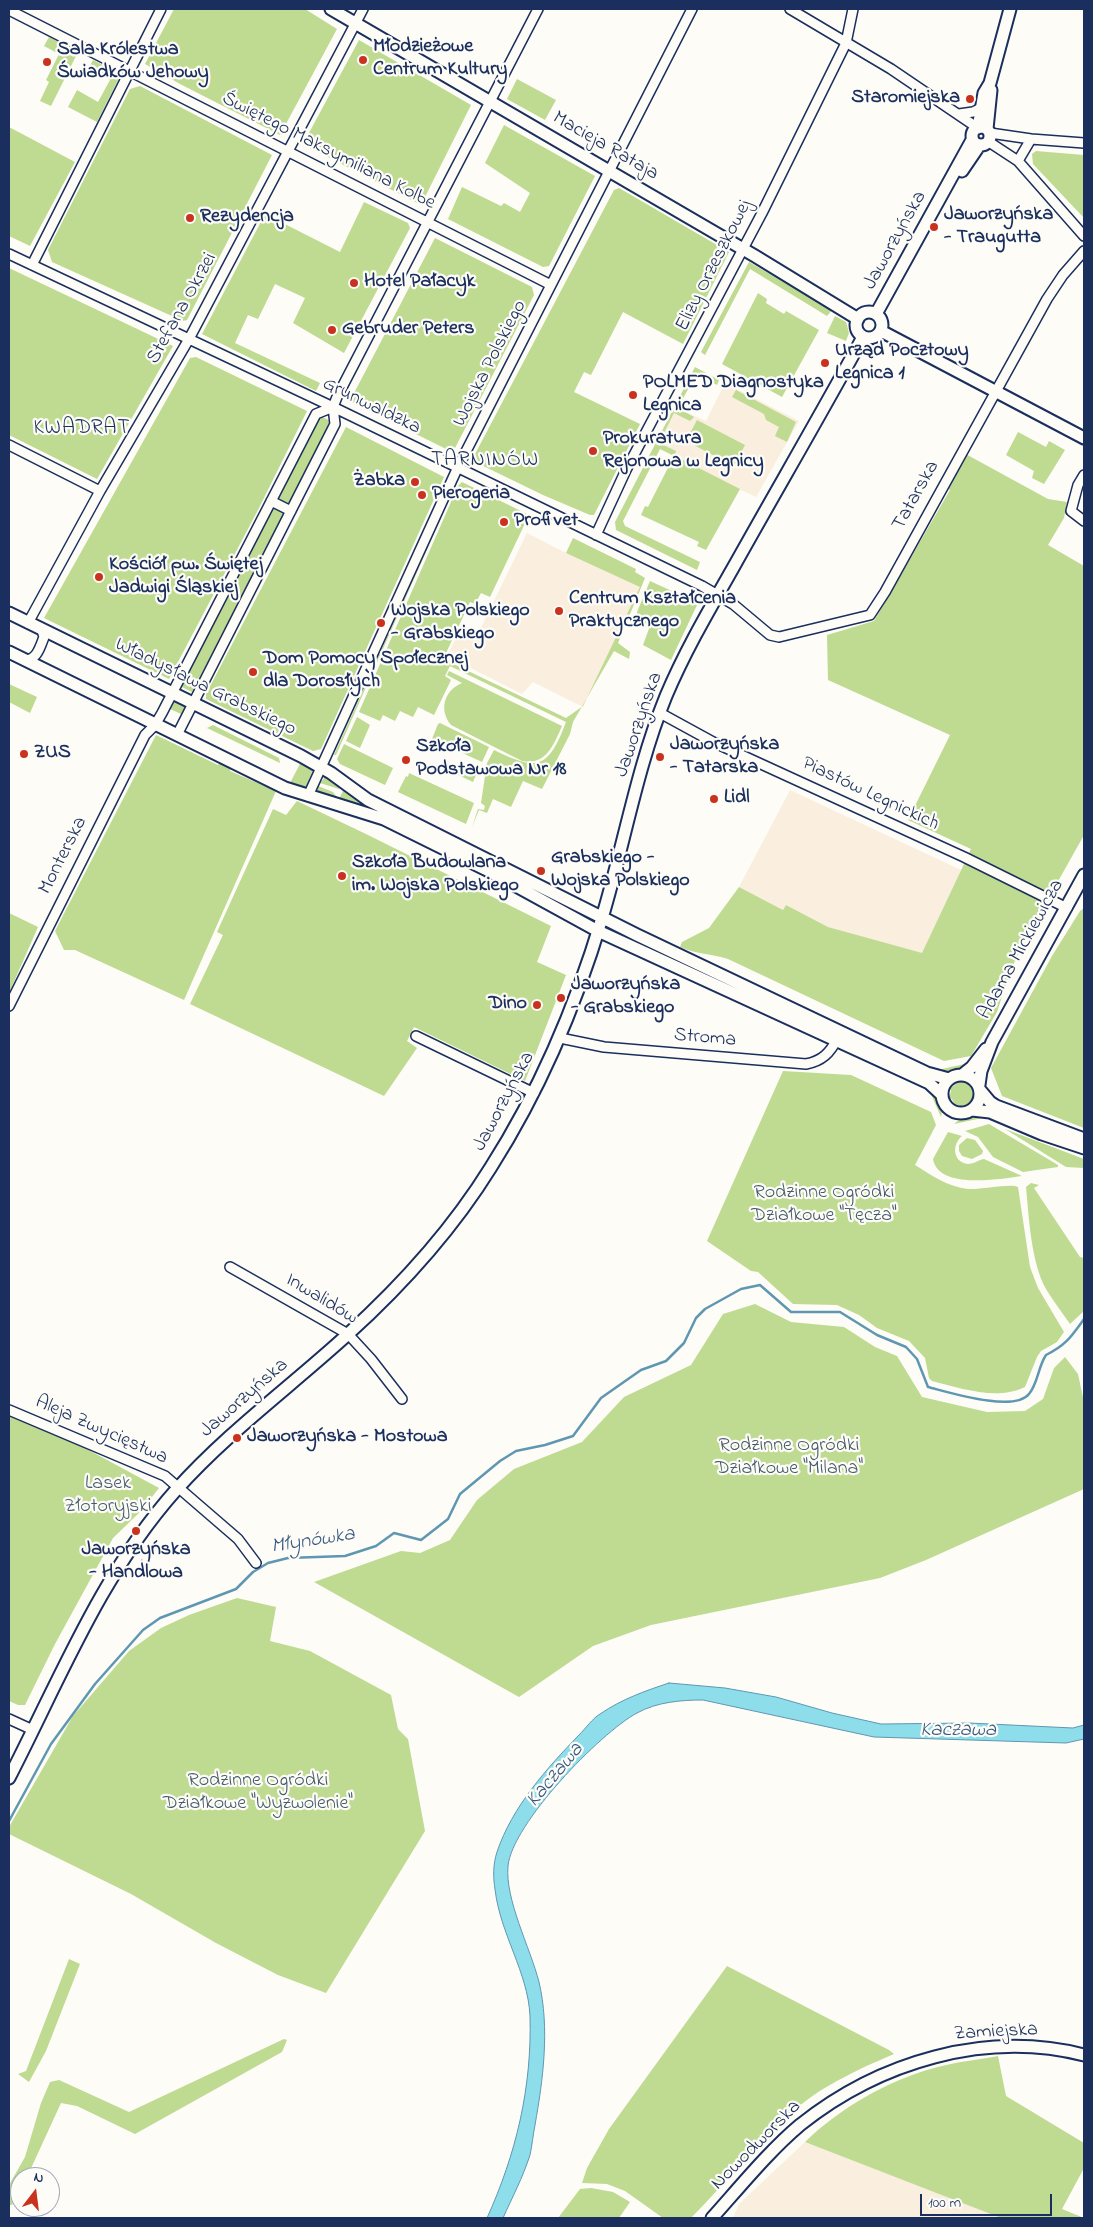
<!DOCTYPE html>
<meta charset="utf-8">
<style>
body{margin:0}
#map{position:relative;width:1093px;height:2227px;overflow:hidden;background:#fdfcf7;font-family:"Indie Flower",sans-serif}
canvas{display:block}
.frame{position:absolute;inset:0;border:10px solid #1b2f5e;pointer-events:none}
.north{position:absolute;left:10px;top:2167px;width:50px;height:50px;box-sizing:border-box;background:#fdfcf7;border:1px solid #a3aaba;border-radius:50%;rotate:15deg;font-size:14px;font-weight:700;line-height:20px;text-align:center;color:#1b2f5e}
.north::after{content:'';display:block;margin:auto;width:18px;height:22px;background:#c8321e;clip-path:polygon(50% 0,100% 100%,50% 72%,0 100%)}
.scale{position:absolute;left:920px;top:2194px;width:132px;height:22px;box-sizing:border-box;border:2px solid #1b2f5e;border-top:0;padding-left:6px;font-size:15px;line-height:18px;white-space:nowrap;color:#1b2f5e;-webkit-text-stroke:4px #fdfcf7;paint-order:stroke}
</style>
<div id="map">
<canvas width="1093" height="2227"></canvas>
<div class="frame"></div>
<div class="north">N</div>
<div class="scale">100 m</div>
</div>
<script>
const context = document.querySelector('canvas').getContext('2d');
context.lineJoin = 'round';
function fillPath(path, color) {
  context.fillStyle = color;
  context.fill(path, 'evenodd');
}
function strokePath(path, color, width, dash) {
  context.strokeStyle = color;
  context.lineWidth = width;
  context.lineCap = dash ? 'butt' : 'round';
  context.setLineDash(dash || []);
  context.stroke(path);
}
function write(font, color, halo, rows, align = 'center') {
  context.font = font + ' "Indie Flower",sans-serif';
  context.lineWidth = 4.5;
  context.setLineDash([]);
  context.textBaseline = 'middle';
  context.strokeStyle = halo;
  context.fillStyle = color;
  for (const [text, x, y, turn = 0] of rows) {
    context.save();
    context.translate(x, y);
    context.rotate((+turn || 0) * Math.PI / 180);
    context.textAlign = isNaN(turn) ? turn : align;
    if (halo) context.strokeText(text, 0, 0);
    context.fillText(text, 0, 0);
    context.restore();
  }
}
fillPath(new Path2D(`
 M725 383 799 421 756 497 672 458 674 452 657 443 676 408 706 421Z
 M527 533 566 553 641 586 583 707 533 682 522 694 447 656 457 636 476 638Z
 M790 790 961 870 922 954 828 927 786 905 783 910 739 887Z
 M805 2142 899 2178 1001 2218H733L739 2204Z`), '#faeede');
fillPath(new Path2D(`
 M174 9H305L337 29 280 135 180 84 145 64Z
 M49 37 78 52 51 106 40 101 49 82 46 80 59 54 44 46Z
 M359 40 471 105 421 205 303 144Z
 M93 60 121 74 97 122 68 107 77 90 98 102 110 80 95 69 93 71 88 69Z
 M517 79 556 100 545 120 507 99Z
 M140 86 272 155 187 320 183 321 52 262 48 250 130 89Z
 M504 125 595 176 549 266 543 267 448 219 462 187 501 206 504 203 520 212 530 193 485 163Z
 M9 127 75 162 30 246 9 236Z
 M1036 151 1084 155V218L1033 164 1032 154Z
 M619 188 729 252 683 344 623 312 591 375 584 372 574 392 640 424 594 515H590L543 495 475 462 474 456 614 190Z
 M364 202 408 223 410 228 344 353 293 323 305 298 275 284 258 319 248 315 235 343 320 383 316 391 202 334 265 214 340 252Z
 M435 238 532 287 534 295 455 448 450 451 352 402V397Z
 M749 262 832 310 827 316 750 269 705 355 701 352Z
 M9 268 173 346 97 479 9 435Z
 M758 293 767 299 766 303 784 314 786 311 819 330 782 397 722 364Z
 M835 316 846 322 849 333 846 341 827 333Z
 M196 357 307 411 259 508 169 679 44 618 190 358Z
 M695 367 719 380 717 385 696 374 678 408 694 417 690 421 674 413 659 443 676 451 675 456 740 489 706 550 697 546 699 542 641 515 645 506 648 507 674 456 660 449 623 521 625 526 700 562 697 570 616 530 615 522Z
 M736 390 796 422 787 442 775 436 779 427 766 420 764 414 732 397Z
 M319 415 332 422 192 692 180 686Z
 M697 420 745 445 734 466 686 441Z
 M346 427 444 477 321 749 313 751 206 699V694Z
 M1018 432 1046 447 1049 441 1065 450 1044 484 1032 478 1034 471 1006 455Z
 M962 452 1048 499 1067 502 1064 518 1048 545 1084 566V835L1029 933 1011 969 997 1012 971 1056 944 1061 728 959C712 954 696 954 680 947L682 942 709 928 739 887 783 910 786 905 828 927 922 953 971 849 908 820 950 735 828 680 827 635 874 621 950 490 943 485Z
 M462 482 529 515 490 597 481 593 475 604 470 602 446 653 441 651 439 657 566 718 583 706 640 587 566 553 573 538 636 569 635 572 645 578 618 643 630 652 629 659 614 651 573 722 570 734 542 789 523 781 511 807 493 799 487 813 479 810 472 827 478 809 484 810 485 806 481 803 487 763 494 750C537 771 548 770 566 722L450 666 445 676 451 680 434 715 418 707 413 717 400 711 395 721 383 715 380 721 359 712 458 486Z
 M456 484 336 755H334Z
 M650 581 698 603 671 660 643 645 650 626 637 618V612Z
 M449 671 562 726C554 744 546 766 522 761L451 725C438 709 445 690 462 683L447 675Z
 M9 684 37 697 30 713 9 702Z
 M177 701 185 706 183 715 168 708 172 702Z
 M357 717 370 725 360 748 346 741Z
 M440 723 489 747 482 762 432 739 438 724Z
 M213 725 279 758 280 763 207 728Z
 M156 735 218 765 220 762 231 768 230 771 276 791 184 1000 75 950H64L55 931Z
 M344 744 393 768 385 785 340 764 337 759Z
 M302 760 313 769 306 787 303 788 289 785Z
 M461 769 476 775 473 782 454 773Z
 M409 773 474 803 466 824 398 792 406 776 408 777Z
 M325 777 329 778 340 786 339 789 320 783Z
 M318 786 333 792 336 796 335 800 318 795Z
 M344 789 368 806 367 809 338 801Z
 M297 801 368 835 551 926 537 962 566 975 525 1081 414 1027 407 1041 417 1048 384 1096 190 1004 223 935 217 932 273 809 286 815Z
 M1084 908V1128L1002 1096 991 1068 1052 956 1080 911Z
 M9 913 38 927 9 993Z
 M969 1063 961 1071 939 1074 942 1069Z
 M783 1071 851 1075 931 1112 936 1125 915 1165C931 1175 948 1187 968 1189 980 1190 1011 1183 1018 1187L1030 1267 1038 1288 1064 1332 1057 1342 1041 1351 1037 1357 1025 1387C996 1401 961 1388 932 1381L929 1378 925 1358 909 1341 877 1328 859 1315 837 1305 793 1304 758 1272 751 1271 707 1241Z
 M957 1081 969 1082 976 1092 973 1095 974 1102 970 1103 965 1108 955 1106 952 1099 949 1098 951 1091 950 1088 955 1085Z
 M930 1092C939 1099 944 1105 941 1117Z
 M976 1115 987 1117 954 1124 960 1119Z
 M989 1124 1058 1165V1167L1023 1172 993 1157 978 1137 965 1131Z
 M1005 1129 1084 1159V1168L1066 1167Z
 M948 1132 962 1136C952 1144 952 1162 968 1164 974 1164 978 1160 984 1159L1022 1176C1001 1179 938 1190 933 1159Z
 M967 1138 975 1140 983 1151 982 1154 972 1159 962 1156 959 1151V1145Z
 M1031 1183 1039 1185 1034 1188 1080 1257 1084 1258V1311L1070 1324C1062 1312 1053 1301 1046 1289 1031 1262 1029 1218 1026 1187Z
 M755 1304 791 1322 844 1327 875 1347 897 1356 922 1397 987 1412 1025 1411 1043 1399 1054 1368 1065 1357 1078 1374 1084 1402V1489L926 1560 880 1578 651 1625 593 1646 519 1697 314 1582 401 1551 420 1553 450 1540 477 1500 514 1469 582 1442 624 1397 691 1365 723 1314Z
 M9 1416 83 1447 159 1488 141 1511 113 1538 55 1644 25 1705H18L9 1701Z
 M237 1598 276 1607 270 1641 310 1651 391 1695 398 1729 408 1739 425 1831 326 1993 278 1975 216 1943 131 1894 9 1834V1827L73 1716 129 1651 161 1628 189 1615Z
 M69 1959 80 1964 46 2051 29 2082 18 2074 26 2071Z
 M727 1966 889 2050 894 2054C863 2067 822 2086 797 2108 758 2141 727 2182 691 2218H663L625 2191 607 2184 582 2183 587 2168 609 2129Z
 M284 2039 287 2040 282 2052 135 2134 77 2106 61 2103 27 2177H20V2190L12 2205H9V2185L25 2157 41 2103 50 2082 59 2080 129 2112Z
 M998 2056 1006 2096 1084 2143V2168L1062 2209 1084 2218H1001L805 2142C840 2108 887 2081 934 2068 955 2062 977 2060 998 2056Z
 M591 2188 613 2192 630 2202 619 2218H558L580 2189Z`), '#bfda91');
const water = new Path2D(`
 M669 1683 725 1688 776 1697 832 1713 881 1724 969 1723 1073 1728 1084 1725V1739L1066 1743 874 1737 703 1700C681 1700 657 1702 637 1713 600 1733 512 1824 508 1866 505 1900 530 1947 539 1982 550 2028 543 2080 535 2125 533 2135 532 2146 530 2155 523 2177 512 2198 503 2218H487C516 2154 532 2088 530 2016 528 1972 500 1934 495 1889 493 1877 493 1864 497 1852 512 1807 547 1768 579 1735 586 1728 592 1719 600 1714 622 1699 645 1691 669 1683Z`);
fillPath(water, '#8dddea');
strokePath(water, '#5f97b2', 1);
strokePath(new Path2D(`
 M9 1821 51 1744 95 1684 143 1630 160 1618 236 1589 253 1572 268 1563 288 1558 345 1556 376 1546 394 1533 421 1540 448 1519 460 1494 500 1461 516 1451 545 1445 573 1436 601 1398 641 1370 666 1361 684 1343 696 1318 705 1309 741 1289 760 1285 791 1312H840L877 1335 906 1347 917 1359 928 1387C948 1392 1014 1413 1029 1394 1038 1383 1038 1367 1046 1355 1066 1345 1071 1337 1084 1319`), '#5f97b2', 2.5);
const minor = new Path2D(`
 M790 9 891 69 978 128
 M9 10 551 285
 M959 114 973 112 981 108
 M990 133 1031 139 1084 143
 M989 142 1018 161 1084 236
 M1018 161 1031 139
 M9 254 333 407 702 586 733 604 770 635 779 637 870 615 885 592 1047 299 1063 275 1084 251
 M32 265 161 9
 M9 445 100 491
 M1084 475 1078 485 1071 511 1084 521
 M271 501 291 511
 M596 535 626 470 762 213 846 43 853 9
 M28 623 100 491 189 339 363 9
 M25 660C37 660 40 647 44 637L42 630
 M660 713 713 742 964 857 1067 908
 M177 735 335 424 333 407 337 397 538 9
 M308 796 457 469 692 9
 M9 1006 145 735 155 725 162 713 316 414 333 407
 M416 1036 534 1093
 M560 1038 604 1047 806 1064C822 1061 830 1053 837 1039
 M230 1267 348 1334 371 1359 402 1399
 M9 1410 165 1476 238 1539 256 1563
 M9 1719 33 1730`);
const tertiary = new Path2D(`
 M331 9 755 256 858 319
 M972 136a9 9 0 1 1 18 0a9 9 0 1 1-18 0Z
 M978 128 984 93 990 83 1010 9
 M987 129 991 90
 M962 171 979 146
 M856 325a13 13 0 1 1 26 0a13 13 0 1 1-26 0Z
 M876 314 972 140
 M881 331 1084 438
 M9 613 301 756 331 773 368 800 637 935 927 1073 949 1079
 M9 652 285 788 384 819 485 869 598 931 929 1083 942 1095
 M942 1094a19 19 0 1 1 38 0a19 19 0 1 1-38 0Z
 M962 1075 972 1067 986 1049
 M979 1085 981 1071 992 1042 1084 875
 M980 1090 990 1102 996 1106 1084 1139
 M972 1110 990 1112 1042 1134 1084 1148
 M9 1778C60 1679 101 1574 176 1490 228 1432 290 1387 347 1335 401 1286 452 1230 491 1167 540 1090 576 1005 602 918 624 845 637 767 666 696 685 651 709 610 733 568 776 491 821 414 863 337
 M712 2218C739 2188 769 2151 800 2125 879 2062 985 2030 1084 2055`);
strokePath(minor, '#1b2f5e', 12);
strokePath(tertiary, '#1b2f5e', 15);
strokePath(minor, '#fdfcf7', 9);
strokePath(tertiary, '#fdfcf7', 11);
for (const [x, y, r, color] of [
 [363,60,5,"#c8321e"],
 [47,62,5,"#c8321e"],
 [970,99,5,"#c8321e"],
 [190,218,5,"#c8321e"],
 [934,227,5,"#c8321e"],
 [354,283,5,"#c8321e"],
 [332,330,5,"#c8321e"],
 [825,363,5,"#c8321e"],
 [633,395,5,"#c8321e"],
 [593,451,5,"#c8321e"],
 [415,482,5,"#c8321e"],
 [422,495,5,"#c8321e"],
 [504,522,5,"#c8321e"],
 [99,577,5,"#c8321e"],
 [559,611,5,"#c8321e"],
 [381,623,5,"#c8321e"],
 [253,672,5,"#c8321e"],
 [24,754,5,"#c8321e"],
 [660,757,5,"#c8321e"],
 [406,760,5,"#c8321e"],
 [714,799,5,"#c8321e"],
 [541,871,5,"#c8321e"],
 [342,876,5,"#c8321e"],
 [561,998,5,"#c8321e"],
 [537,1005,5,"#c8321e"],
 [237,1438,5,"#c8321e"],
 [136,1531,5,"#c8321e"]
]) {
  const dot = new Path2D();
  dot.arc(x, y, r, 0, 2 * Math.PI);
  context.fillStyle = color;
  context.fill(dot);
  strokePath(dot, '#fdfcf7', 2);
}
write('bold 20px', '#1b2f5e', '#fdfcf7', [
 ["Młodzieżowe",373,48],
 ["Centrum Kultury",373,71],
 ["Sala Królestwa",57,51],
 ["Świadków Jehowy",57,74],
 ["Staromiejska",960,99,"right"],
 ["Jaworzyńska",944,216],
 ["- Traugutta",944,239],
 ["Rezydencja",200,218],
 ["Hotel Pałacyk",364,283],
 ["Gebruder Peters",342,330],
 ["Urząd Pocztowy",835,352],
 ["Legnica 1",835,375],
 ["POLMED Diagnostyka",643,384],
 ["Legnica",643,407],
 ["Prokuratura",603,440],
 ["Rejonowa w Legnicy",603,463],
 ["Żabka",405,482,"right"],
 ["Pierogeria",432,495],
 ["Profivet",514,522],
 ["Kościół pw. Świętej",109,566],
 ["Jadwigi Śląskiej",109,589],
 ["Centrum Kształcenia",569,600],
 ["Praktycznego",569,623],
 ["Wojska Polskiego",391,612],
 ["- Grabskiego",391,635],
 ["Dom Pomocy Społecznej",263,660],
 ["dla Dorosłych",263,683],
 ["Jaworzyńska",670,746],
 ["- Tatarska",670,769],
 ["Szkoła",416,748],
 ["Podstawowa Nr 18",416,771],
 ["ZUS",34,754],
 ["Lidl",724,799],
 ["Grabskiego -",551,859],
 ["Wojska Polskiego",551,882],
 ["Szkoła Budowlana",352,864],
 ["im. Wojska Polskiego",352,887],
 ["Jaworzyńska",571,986],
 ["- Grabskiego",571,1009],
 ["Dino",527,1005,"right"],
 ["Jaworzyńska - Mostowa",247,1438],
 ["Jaworzyńska",136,1551,"center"],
 ["- Handlowa",136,1574,"center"]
], 'left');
write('20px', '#1b2f5e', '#fdfcf7', [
 ["Macieja Rataja",605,147,30],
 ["Świętego Maksymiliana Kolbe",328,152,27],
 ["Jaworzyńska",896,241,-61],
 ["Elizy Orzeszkowej",715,266,-63],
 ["Stefana Okrzei",183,309,-61],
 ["Wojska Polskiego",491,364,-63],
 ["Grunwaldzka",371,407,26],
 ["Tatarska",917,496,-61],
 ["Władysława Grabskiego",205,688,26],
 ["Jaworzyńska",640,725,-71],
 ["Piastów Legnickich",870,795,25],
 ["Monterska",64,856,-63],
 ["Adama Mickiewicza",1022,950,-61],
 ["Stroma",705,1039,5],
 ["Jaworzyńska",505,1102,-62],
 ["Inwalidów",321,1300,31],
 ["Jaworzyńska",245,1399,-41],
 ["Aleja Zwycięstwa",101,1431,24],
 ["Zamiejska",996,2033,-3],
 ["Nowodworska",757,2146,-45]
]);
write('20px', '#445a6b', '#fdfcf7', [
 ["Rodzinne Ogródki",824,1194],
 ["Działkowe \"Tęcza\"",824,1217],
 ["Rodzinne Ogródki",789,1447],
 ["Działkowe \"Milana\"",789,1470],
 ["Lasek",108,1485],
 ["Złotoryjski",108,1508],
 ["Rodzinne Ogródki",258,1782],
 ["Działkowe \"Wyzwolenie\"",258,1805]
]);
context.letterSpacing = '1px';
write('21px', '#1b2f5e', '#fdfcf7', [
 ["KWADRAT",82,430],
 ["TARNINÓW",485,462]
]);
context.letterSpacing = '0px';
write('italic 21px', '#385a81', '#fdfcf7', [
 ["Młynówka",313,1542,-9],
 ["Kaczawa",958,1732],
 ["Kaczawa",556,1776,-50]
]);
</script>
